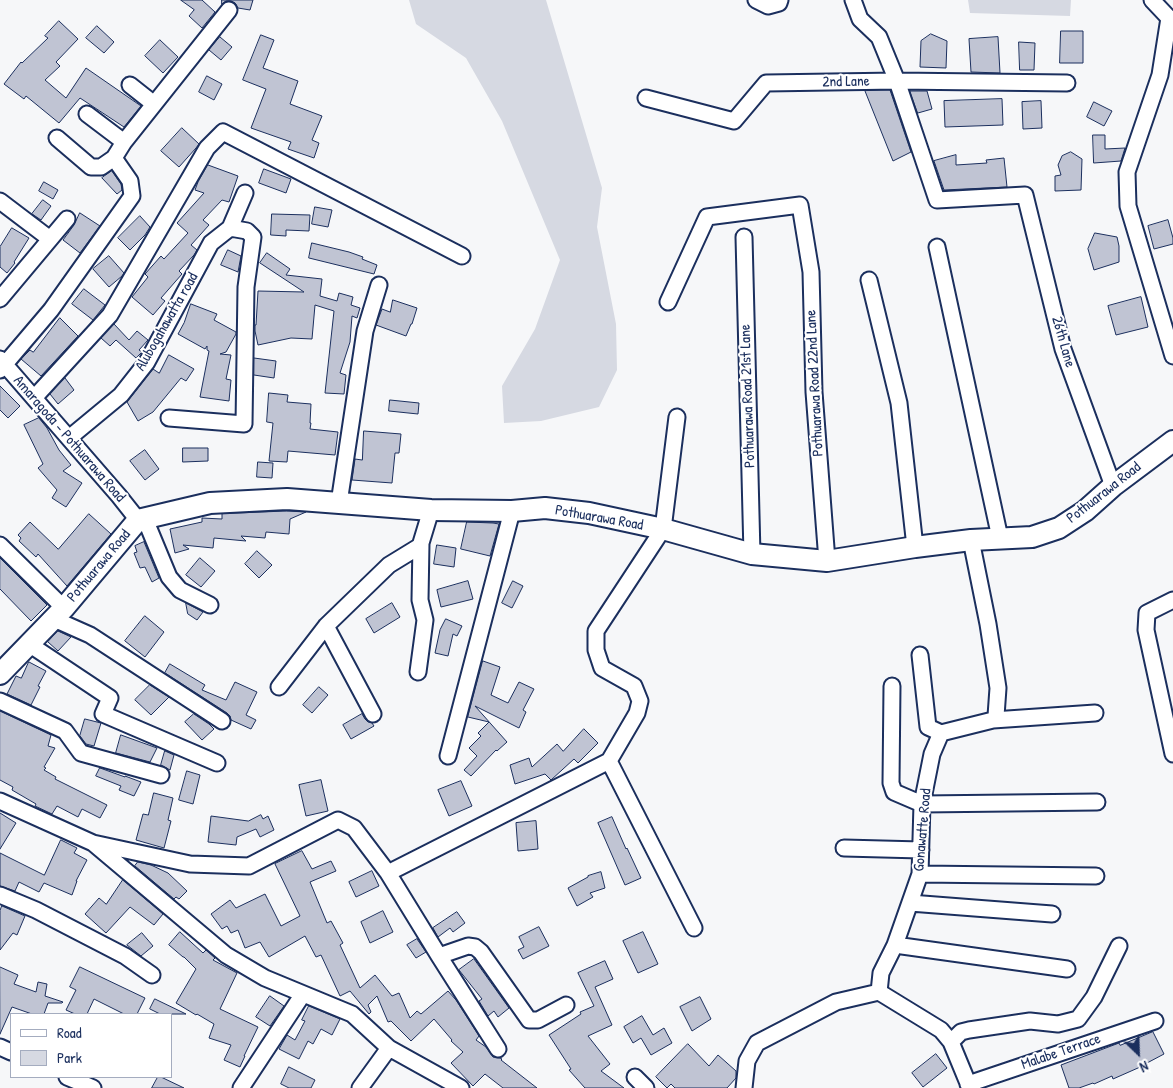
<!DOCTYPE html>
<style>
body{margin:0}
#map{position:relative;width:1173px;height:1088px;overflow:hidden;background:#f6f7f9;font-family:"Patrick Hand",sans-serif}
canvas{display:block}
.legend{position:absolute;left:10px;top:1013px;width:162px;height:65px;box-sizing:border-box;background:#fff;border:1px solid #a4acbf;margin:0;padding:6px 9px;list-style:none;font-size:15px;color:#1b2f5e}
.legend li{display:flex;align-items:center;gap:10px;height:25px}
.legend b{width:25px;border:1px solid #a4acbf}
.north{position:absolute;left:1113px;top:1028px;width:50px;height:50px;-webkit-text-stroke:4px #fff;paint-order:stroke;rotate:156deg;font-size:14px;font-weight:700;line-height:20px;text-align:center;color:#1b2f5e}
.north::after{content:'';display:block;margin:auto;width:18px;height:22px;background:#1b2f5e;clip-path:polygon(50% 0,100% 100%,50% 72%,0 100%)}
</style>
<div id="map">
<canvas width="1173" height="1088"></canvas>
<ul class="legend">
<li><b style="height:6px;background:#fff"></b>Road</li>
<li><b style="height:14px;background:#d6d9e2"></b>Park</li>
</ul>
<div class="north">N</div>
</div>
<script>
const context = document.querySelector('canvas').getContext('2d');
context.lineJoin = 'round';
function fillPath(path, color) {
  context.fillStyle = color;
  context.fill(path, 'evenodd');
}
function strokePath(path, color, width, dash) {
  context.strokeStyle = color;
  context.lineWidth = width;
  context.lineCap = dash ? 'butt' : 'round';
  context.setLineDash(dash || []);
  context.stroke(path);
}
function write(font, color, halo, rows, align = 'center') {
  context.font = font + ' "Patrick Hand",sans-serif';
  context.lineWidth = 4;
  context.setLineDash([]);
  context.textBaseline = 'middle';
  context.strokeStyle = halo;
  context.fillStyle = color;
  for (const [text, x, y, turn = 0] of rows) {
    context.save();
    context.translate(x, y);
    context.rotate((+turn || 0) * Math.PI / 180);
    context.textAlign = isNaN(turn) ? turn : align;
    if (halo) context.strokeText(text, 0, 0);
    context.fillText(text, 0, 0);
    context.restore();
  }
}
fillPath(new Path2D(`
 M409 0H546L602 188 597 227 616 324 617 370 599 407 541 421 504 423 502 386 535 329 560 260 502 121 466 58 416 24Z
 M968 0H1071L1070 16 970 13Z`), '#d6d9e2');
const building = new Path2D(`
 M181 0H202L215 12 202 28 189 16 194 10Z
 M222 0H253L250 10 238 8 235 3 231 1H226L222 4Z
 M59 21 78 39 56 62 60 66 45 80 66 98 86 68 141 106 124 127 80 98 59 123 26 96 24 99 4 84 21 62 22 63 48 38 45 36Z
 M97 26 114 42 104 53 86 38Z
 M1061 31H1083V63H1060Z
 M931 34 947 41 946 68 920 67 921 41Z
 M261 35 274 40 263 68 298 81 290 104 322 116 312 140 319 143 314 158 288 149 291 142 251 128 266 89 243 80Z
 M220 37 232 47 221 60 209 50Z
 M998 37 1000 73 971 72 969 39Z
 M160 40 178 57 163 73 145 56Z
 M1019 42 1035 43 1034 70H1020Z
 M207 76 222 84 214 100 199 92Z
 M890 90 911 152 893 161 865 91Z
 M910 91H927L932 109 918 113Z
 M1002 99 1003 125 945 127 944 101Z
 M1041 101 1042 128 1023 129 1022 102Z
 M1094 102 1112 111 1104 126 1087 117Z
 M182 128 199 144 196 148 179 167 161 151Z
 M1093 135H1105V149L1125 148 1121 161 1094 163Z
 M1071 152 1082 159 1081 190 1055 191V176L1061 175 1058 165 1062 156Z
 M956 155V165L987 163 986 160 1004 158 1007 187 944 190 934 161Z
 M208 165 238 176 229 202 222 200 203 220 209 225 191 245 197 250 194 255 179 271 182 274 161 298 165 301 153 315 132 297 148 277 145 274 161 256 164 259 188 233 177 223 204 193 195 190 198 182Z
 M264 169 291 179 286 193 259 183Z
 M112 171 121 184 122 190 117 194 102 178Z
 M44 182 58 190 53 199 39 191Z
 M43 200 51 206 41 220 32 214Z
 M315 207 332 210 328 227 312 224Z
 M80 213 100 226 80 253 63 240 74 225Z
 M272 214 310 215 309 231 286 230V236L271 235Z
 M140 216 150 227 145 235 130 250 118 238Z
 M1168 220 1173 238V244L1154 249 1148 226Z
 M12 228 29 238 14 262 15 263 7 273 0 267V247Z
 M1095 233 1117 237 1119 246V262L1094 270 1088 249Z
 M312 243 349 252 363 257 362 259 377 265 374 274 309 258Z
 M228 250 241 256 238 272 221 265Z
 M267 253 290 269 286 275 322 279 320 296 337 301 339 293 353 297 351 305 360 308 357 318 352 316 350 342 340 373 346 375 344 394 325 393 334 311 315 305 312 339 291 338 258 345 255 331V325H256L258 291 304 292 260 263Z
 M109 256 124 273 122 276 109 287 93 269Z
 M84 289 105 305 93 320 72 304Z
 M1141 297 1148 327 1116 335 1108 306Z
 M393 300 417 308 412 324H411L406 336 376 325 382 309 390 312Z
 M191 304 217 314 214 320 236 332V334L226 352 220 354 231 355 226 379 231 380 229 401 200 397 209 351 207 350V346L205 349 178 334 184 323Z
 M60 318 78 336 41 376 21 359 30 350 33 352Z
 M114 324 129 340 137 331 148 340 139 350 142 352 136 358 116 340 110 346 101 338Z
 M169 355 194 369 186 381 181 378 153 412 138 421 127 402 153 369 159 373Z
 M254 358 276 361 274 378 254 375Z
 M65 378 74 390 58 404 50 394Z
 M0 386 20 406 8 418 0 410Z
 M269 393 288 395 287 402 311 404 310 423H311L310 429 338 432 335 455 288 451 287 462 269 461 273 423 267 422Z
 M390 400 419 403 418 414 389 411Z
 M39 418 47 428 59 450 71 465 63 471 82 483 66 507 52 498 57 490 38 468 43 464 24 425Z
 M364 431 401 434 399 453H395L392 483 352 480 355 459 362 460Z
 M183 448H208V461L183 462Z
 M145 450 159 469 145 480 130 461Z
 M258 462 273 463 272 478 257 477Z
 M287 511 306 512 290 519 289 534 266 532 265 538 241 536 246 541 214 538 213 548 183 545 189 549 175 553 170 529 202 522V518L222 519V514Z
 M89 514 111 534 67 586 38 554 36 557 19 541 21 538 18 535 30 522 58 549Z
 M467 522 493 523 499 524 490 556 461 549Z
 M144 542 159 578 152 582 145 567 140 568 134 553 137 552 135 546Z
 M437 545 456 548 454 567 434 564Z
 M257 551 272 565 259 578 245 564Z
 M0 558 47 605 31 621 0 589Z
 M200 558 215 571 201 587 186 575Z
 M468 581 473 599 441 607 437 590Z
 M513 581 523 586 512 608 502 603Z
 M186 603 203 612 197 620 188 614Z
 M392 603 400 617 374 633 366 619Z
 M145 616 164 632 145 657 125 641Z
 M446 619 462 626 457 636 453 634 448 656 435 653 440 630Z
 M58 631 71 637 58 651 48 642Z
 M483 661 500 667 491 695 508 703 519 682 534 689 523 710 526 712 519 728 475 706 507 742 497 751 496 750 471 776 464 770 477 756 469 748 481 736 478 733 489 722 468 717Z
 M29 662 46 671 38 686 40 687 31 705 7 694 16 676 21 678Z
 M170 664 205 685 202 690 226 700 235 682 257 692 246 715 256 720 251 729 231 720 230 716 227 713 165 673Z
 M150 685 169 697 151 715 135 700Z
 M319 687 328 695 312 713 303 705Z
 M0 711 51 735 48 746 55 748 44 767 46 768 44 770 56 777 55 779 107 805 100 818 82 809 78 817 57 806 52 814 35 806 36 804 12 790 13 787 0 780Z
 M194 714 209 724 214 729 202 740 185 722Z
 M362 714 365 719 368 722 372 723 374 726 351 739 343 725Z
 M85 719 101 723 94 746 86 744 80 736Z
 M584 729 598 743 578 763 574 759 551 780 545 774 515 784 510 765 529 758 532 767 557 744 563 751Z
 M121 735 157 748 150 762 116 753Z
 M165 751 174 755 170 770 161 765Z
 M100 768 125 777V776L141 782 134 796 119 790 121 786 96 776Z
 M187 771 200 775 193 804 179 800Z
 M321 780 328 811 306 816 299 785Z
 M461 781 472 806 449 816 438 790Z
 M154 793 173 798 168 820 171 821 164 848 136 840 143 814 148 815Z
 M0 813 16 823 0 849Z
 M261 815 263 819 268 816 274 830 260 837 256 829 237 837 236 845 208 842 211 816 248 821Z
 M612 817 626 849 627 848 641 878 625 885 598 823Z
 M536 821 538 849 518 851 516 823Z
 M61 840 77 848 74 853 87 860 76 881H77L72 895 44 883 39 892 19 882 15 891 0 886V853L44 875Z
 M302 851 312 869 331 861 336 871 310 882 327 923 331 921 343 943 340 945 360 988 375 975 392 996 399 993 410 1018 417 1011 421 1014 448 991 456 1000 479 1036 476 1040 486 1047 493 1057 500 1058 502 1059 501 1060 537 1088H503L485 1074 473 1086 451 1063 463 1052 451 1041 452 1040 434 1019 411 1041 391 1021 388 1022 377 996 368 1005 371 1012 369 1014 350 991 340 996 321 955 316 957 305 936 269 957 260 942 245 948 238 930 231 933 227 926 222 929 211 914 230 900 236 908 265 894 281 926 300 916 275 864Z
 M138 862 151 865 168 873 187 891 179 899 176 897 174 899 135 866Z
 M372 871 379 886 356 897 349 882Z
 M601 872 605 888 590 893 593 897 577 906 568 888 588 877V876Z
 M123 880 163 914 154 925 130 907 106 933 85 914 99 898 106 904Z
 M2 906 25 916 17 935 13 933 0 950V911Z
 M383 911 393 932 370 943 361 922Z
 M457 912 465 923 453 932 450 928 438 937 433 928Z
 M539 927 549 946 523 959 518 950 524 947 519 937Z
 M180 932 203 953 206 950 215 958 213 960 237 973 220 1009 258 1027 244 1056H245L240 1067 224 1060 231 1045 209 1038 214 1024 197 1014 196 1015 176 1003 196 969 184 957H183L169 945Z
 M643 932 658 964 638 973 623 941Z
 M142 933 153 946 141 956 127 945Z
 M417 939 426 952 416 958 407 945Z
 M474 959 509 1008 498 1017 494 1011 488 1016 479 1001 482 999 459 970Z
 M605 961 613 979 595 987 612 1025 588 1036 610 1064 601 1071 624 1088H585L569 1070 571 1069 549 1035 581 1014 580 1012 594 1006 578 973Z
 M0 967 18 975 14 984 36 992 38 982 47 984 45 996 63 1002 62 1003H48L44 1014H32L12 1007 0 1034Z
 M80 967 145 998 137 1014H124L94 999 87 1014H75L66 1010 76 990 70 987Z
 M270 996 284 1006 270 1026 256 1017Z
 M700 997 711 1019 692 1031 680 1007Z
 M155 999 186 1014H160L150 1009Z
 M309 1006 340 1019 332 1035 321 1029 313 1044 308 1041 299 1059 279 1049 287 1035 295 1040 305 1021 302 1020Z
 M642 1016 653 1035 664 1028 672 1043 651 1055 641 1038 633 1043 624 1027Z
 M1153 1032 1164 1054 1147 1063V1064L1113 1079 1112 1076 1094 1084 1093 1083 1079 1088H1069L1061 1065 1119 1043 1120 1045Z
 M688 1044 709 1066 718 1055 736 1071V1078L727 1088H675L671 1084 667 1088 656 1077Z
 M936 1054 947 1068 923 1087 912 1073Z
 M289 1067 315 1080 311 1088H289L281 1084Z
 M158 1077H161L184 1088H152Z`);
fillPath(building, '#c0c4d3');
strokePath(building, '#1b2f5e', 1);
const minor = new Path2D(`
 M756 0 768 6 779 3 780 0
 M853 0 860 19 879 37 897 81 937 200 1025 195 1063 349 1113 486
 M1152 0 1169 18 1160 75 1127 172 1128 206 1173 356
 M130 85 154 104
 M646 98 734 121 766 83 897 81 1067 83
 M87 114 124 142
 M57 138 91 167H101L114 158
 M0 201 50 239
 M744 237 752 554
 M937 247 1000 538
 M869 280 899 403 915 547
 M0 299 67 219
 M668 302 707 217 800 205 811 272 814 392 827 561
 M0 359 119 496 138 520
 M0 370 51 310 132 196 130 181 114 158 124 142 229 10
 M34 398 110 315 207 148 223 132 462 256
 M169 418 244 424 246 287 253 237 247 231 230 228
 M69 438 121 395 147 362 211 243 230 228 245 193
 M339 503 365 331 379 285
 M145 519 169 577 180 590 210 605
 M0 545 64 608
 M54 619 90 635 222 721
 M326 626 373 714
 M29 644 110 698 103 714 217 763
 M920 655 928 727 941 733
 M418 672 425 620 420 600 421 543 431 510
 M892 686 891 783 894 792 922 804 1097 802
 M279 687 326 626 389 565 420 546
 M0 701 65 731 81 753 161 775
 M993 720 1095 713
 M1173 754 1146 630 1147 613 1173 600
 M448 756 512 511
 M609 761 637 713 640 701 634 686 602 668 596 650V631L663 529 677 417
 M0 801 93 843 226 955 265 978 352 1014 389 1048 461 1088
 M93 843 190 864 249 866 338 820 354 828 388 873 609 761 694 928
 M844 848 921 850
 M388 873 439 956 498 1049
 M920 874 1096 876
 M0 895 36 910 125 956 152 975
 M910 903 1052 914
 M895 945 1067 969
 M439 956 468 946 475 947 481 952 529 1020H538L566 1005
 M879 992 881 973 895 945 920 874 922 804 932 754 941 733 993 720 996 716 998 688 988 624 971 540
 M879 992 941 1030 951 1042 970 1088
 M951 1042 961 1032 969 1030 1030 1021 1058 1024 1078 1019 1094 997 1119 946
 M0 1047 11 1052
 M67 1077 93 1088
 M635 1077 646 1088
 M968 1084 1155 1021
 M241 1088 303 994
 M360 1088 389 1048
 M744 1088 747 1061 757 1043 836 1002 879 992`);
const major = new Path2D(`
 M0 674 64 608 138 520 210 503 287 499 431 510 512 511 545 508 589 513 663 529 752 554 827 561 915 547 971 540 1032 537 1059 528 1085 511 1113 486 1173 441`);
strokePath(minor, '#1b2f5e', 19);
strokePath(major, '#1b2f5e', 24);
strokePath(minor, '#fff', 15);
strokePath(major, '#fff', 20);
write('15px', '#1b2f5e', '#fff', [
 ["2nd Lane",846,82,-1],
 ["Alubogahawatta road",167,322,-60],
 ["26th Lane",1063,342,74],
 ["Pothuarawa Road 22nd Lane",815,383,-93],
 ["Pothuarawa Road 21st Lane",748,396,-92],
 ["Amaragoda - Pothuarawa Road",69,439,49],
 ["Pothuarawa Road",1104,493,-38],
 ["Pothuarawa Road",599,518,10],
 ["Pothuarawa Road",99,566,-50],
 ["Gonawatte Road",923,830,-85],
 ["Malabe Terrace",1061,1052,-19]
]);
</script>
